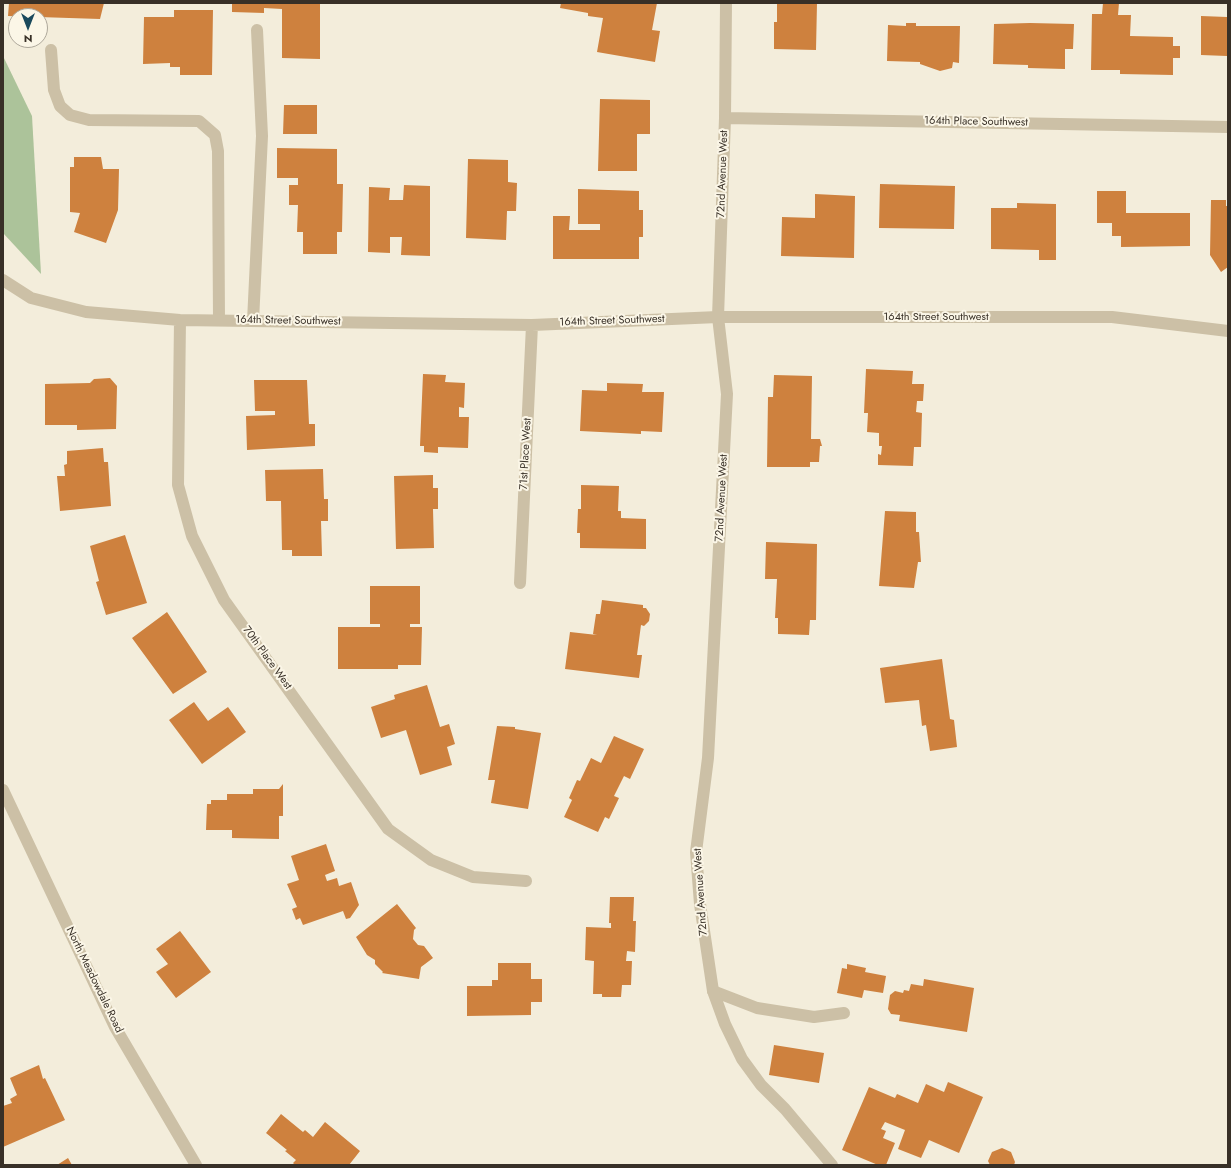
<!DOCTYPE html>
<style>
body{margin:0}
#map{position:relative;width:1231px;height:1168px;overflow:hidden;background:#f3eddb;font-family:Jost,sans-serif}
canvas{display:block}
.frame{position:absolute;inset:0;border:4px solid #383027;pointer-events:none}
.north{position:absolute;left:8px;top:8px;width:40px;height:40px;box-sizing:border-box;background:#fbf6e7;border:1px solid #ada79a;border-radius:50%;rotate:180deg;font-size:11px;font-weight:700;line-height:16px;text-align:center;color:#383027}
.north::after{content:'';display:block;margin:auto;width:14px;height:18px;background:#1a495c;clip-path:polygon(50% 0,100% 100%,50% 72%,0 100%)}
</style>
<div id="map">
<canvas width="1231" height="1168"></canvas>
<div class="frame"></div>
<div class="north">N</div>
</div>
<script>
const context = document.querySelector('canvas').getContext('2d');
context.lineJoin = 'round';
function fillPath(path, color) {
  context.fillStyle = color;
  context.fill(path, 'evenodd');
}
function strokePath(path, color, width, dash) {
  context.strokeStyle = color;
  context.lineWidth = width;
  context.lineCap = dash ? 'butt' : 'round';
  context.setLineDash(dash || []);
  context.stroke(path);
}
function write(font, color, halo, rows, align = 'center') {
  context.font = font + ' Jost,sans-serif';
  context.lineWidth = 4;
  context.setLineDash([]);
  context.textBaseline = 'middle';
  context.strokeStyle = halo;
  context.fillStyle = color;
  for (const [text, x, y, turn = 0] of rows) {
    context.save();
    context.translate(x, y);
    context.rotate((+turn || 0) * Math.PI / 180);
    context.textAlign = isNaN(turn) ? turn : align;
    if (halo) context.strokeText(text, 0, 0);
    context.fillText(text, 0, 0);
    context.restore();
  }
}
fillPath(new Path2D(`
 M3 56 32 116 41 274 3 233Z`), '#acc39a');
fillPath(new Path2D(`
 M9 3H104L100 19 8 16Z
 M232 3H320V59L282 58V9L264 8V13L232 12Z
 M561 3H657L652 30 660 31 655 62 597 52 603 18 588 16V13L560 8Z
 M777 3H817L816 50 774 49V22H777Z
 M1103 3H1119L1118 15H1131L1130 36 1173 37V46H1180V58H1173V75L1120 74V70H1091L1092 14H1102Z
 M174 10H213L212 75H180V67H170V63L143 64 144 17H174Z
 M1201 16 1227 17V56L1201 55Z
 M906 23H916V26H960L959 63 953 62 952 68 940 71 920 64V62L887 61 888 25 906 26Z
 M1030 23 1074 24 1073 49H1065V69L1028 68V65L993 64 994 24Z
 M600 99 650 100V134H637V171H598Z
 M284 105H317V134H283Z
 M277 148 337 149V184H343L342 232H337V254H303V232H297L298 205H289V185H298V178H277Z
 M74 157H101L103 169H119L118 210 106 243 74 232 80 213 70 212V167H74Z
 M468 159 508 160V182L517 183 516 211H507L506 240 466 238Z
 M880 184 955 186 954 229 879 228Z
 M404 185 430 186V256L401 255 402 237H390V253L368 252 369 187 390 188 389 200H403Z
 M578 189 639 191V210H643V237H639V259H553V216H570L569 230H600V224H578Z
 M1097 191H1126V213H1190V246L1121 247V236H1112V223H1097Z
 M815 194 855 196 854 258 781 256 782 217 815 218Z
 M1211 200H1226V206H1228V267L1221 272 1210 255Z
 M1017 203 1056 204V260H1039V250L991 249V208H1017Z
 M866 369 913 371 912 384H924L923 401H917L916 412 922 413 921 447H914L913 466 878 465V454L881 455 882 446H879V433L867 432 868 413H864Z
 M423 374 446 375 445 382 465 383 464 408 459 407V417H469L468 448 438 447V453L424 452V446H420Z
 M774 375 812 376 811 439H820L822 446H820L819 462H810V467H767L768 397H773Z
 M110 378 117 386 116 429 77 430V425H45V384L90 383 94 379Z
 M254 380H307L309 424H315V446L247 450 246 416 275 415V411H255Z
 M607 383 643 384 642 392H664L662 432 641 431V434L580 431 582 390 607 391Z
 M103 448 104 462H108L111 506 60 511 57 476H65L64 465 67 464V451Z
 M323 469 324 499H328V521H321L322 556H292V550H282L281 501H266L265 470Z
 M433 475V488H438V509H433L434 548 396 549 394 476Z
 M581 485 619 486 618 511H621V518L646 519V549L580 548V533H577L578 509H581Z
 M885 511 916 512V532H919L921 562H918L914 588 879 586Z
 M125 535 147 603 106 615 96 582 99 581 90 546Z
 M766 542 817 544 816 620H810L809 635 778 634V618H775L777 579H765Z
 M370 586H420V624H410V627H422L421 665H398V669H338V627H380V624H370Z
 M602 600 643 605V608H646L650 614 649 621 644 626 641 625 637 655H642L639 678 565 669 570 632 597 635 593 634 596 614H600Z
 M167 612 207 672 173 694 132 638Z
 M942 659 950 719 954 720 957 747 930 751 926 725 922 726 919 700 885 703 880 668Z
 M427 685 440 727 449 724 455 744 447 747 452 765 420 775 406 730 381 738 371 707 395 699 394 695Z
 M194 702 208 721 228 707 246 732 202 764 169 720Z
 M497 726 515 727V729L541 733 528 809 491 803 495 780H488Z
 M614 736 644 749 630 779 624 776 614 796 619 798 609 819 605 817 598 832 564 817 572 800 569 798 577 780 580 781 591 758 601 763Z
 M283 784V816H279V839L232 838V830H206L207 804H211V800H227V794H253V789H279Z
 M326 844 335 871 325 875 327 881 337 878 339 886 351 882 359 905 350 918 346 919 343 911 303 925 300 918 296 920 292 909 297 907 287 884 299 880 291 856Z
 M610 897H634L633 921H636L635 952 627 951 626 961H632L631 985H622L621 997H602V994H593L594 961 585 960 586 927 611 928V923H609Z
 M397 904 416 928 414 930 413 939 418 945 424 946 433 958 421 967 419 979 382 973 383 972 375 964V960L367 955 356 937Z
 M180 931 211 972 176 998 156 972 168 964 156 949Z
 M498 963H531V979H542V1002H531V1015L467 1016V986H492V980H498Z
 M847 964 866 968 865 972 886 976 883 993 864 990 862 998 837 993 842 968 847 969Z
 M924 979 974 988 967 1032 899 1021 900 1015 891 1014 888 1009 890 995 895 991 903 993 904 990 909 991 911 984 923 986Z
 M774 1045 824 1053 819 1083 769 1075Z
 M39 1065 43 1079 45 1078 65 1120 3 1147V1106L12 1103 10 1099 17 1095 10 1078Z
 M948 1082 983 1097 959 1153 929 1140 921 1158 898 1149 905 1130 885 1122 881 1129 886 1131 883 1138 895 1143 886 1165H878L842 1150 869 1087 895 1098 897 1094 918 1103 926 1084 944 1092Z
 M281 1114 303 1132 305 1130 313 1137 325 1122 360 1151 349 1165H295L293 1163 296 1160 285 1151 287 1150 266 1133Z
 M1002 1148 1011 1152 1015 1162 1014 1165H990L988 1161 992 1152Z
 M68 1158 72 1165H57Z`), '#ce813e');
strokePath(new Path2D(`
 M51 50 54 90 60 106 70 115 89 120 199 121 215 135 218 151 219 320
 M253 321 262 136 257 30
 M713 991 757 1008 814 1017 844 1013`), '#ccc0a6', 12);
strokePath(new Path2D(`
 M726 3 725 118 718 317 727 394 708 758 696 852 700 904 713 991 725 1024 742 1059 761 1085 785 1109 832 1165
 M725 118 1228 127
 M3 280 31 298 86 312 180 320 532 325 718 317H1112L1228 331
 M180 320 178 485 192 536 224 600 388 829 431 860 473 877 526 881
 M520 583 532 325
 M3 790 115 1027 196 1165`), '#ccc0a6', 12);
write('11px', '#383027', '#fbf6e7', [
 ["164th Place Southwest",976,122,1],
 ["72nd Avenue West",723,174,-88],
 ["164th Street Southwest",936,317],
 ["164th Street Southwest",288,321,1],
 ["164th Street Southwest",612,321,-2],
 ["71st Place West",526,454,-87],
 ["72nd Avenue West",722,498,-87],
 ["70th Place West",267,658,54],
 ["72nd Avenue West",701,892,-94],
 ["North Meadowdale Road",94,980,64]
]);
</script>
